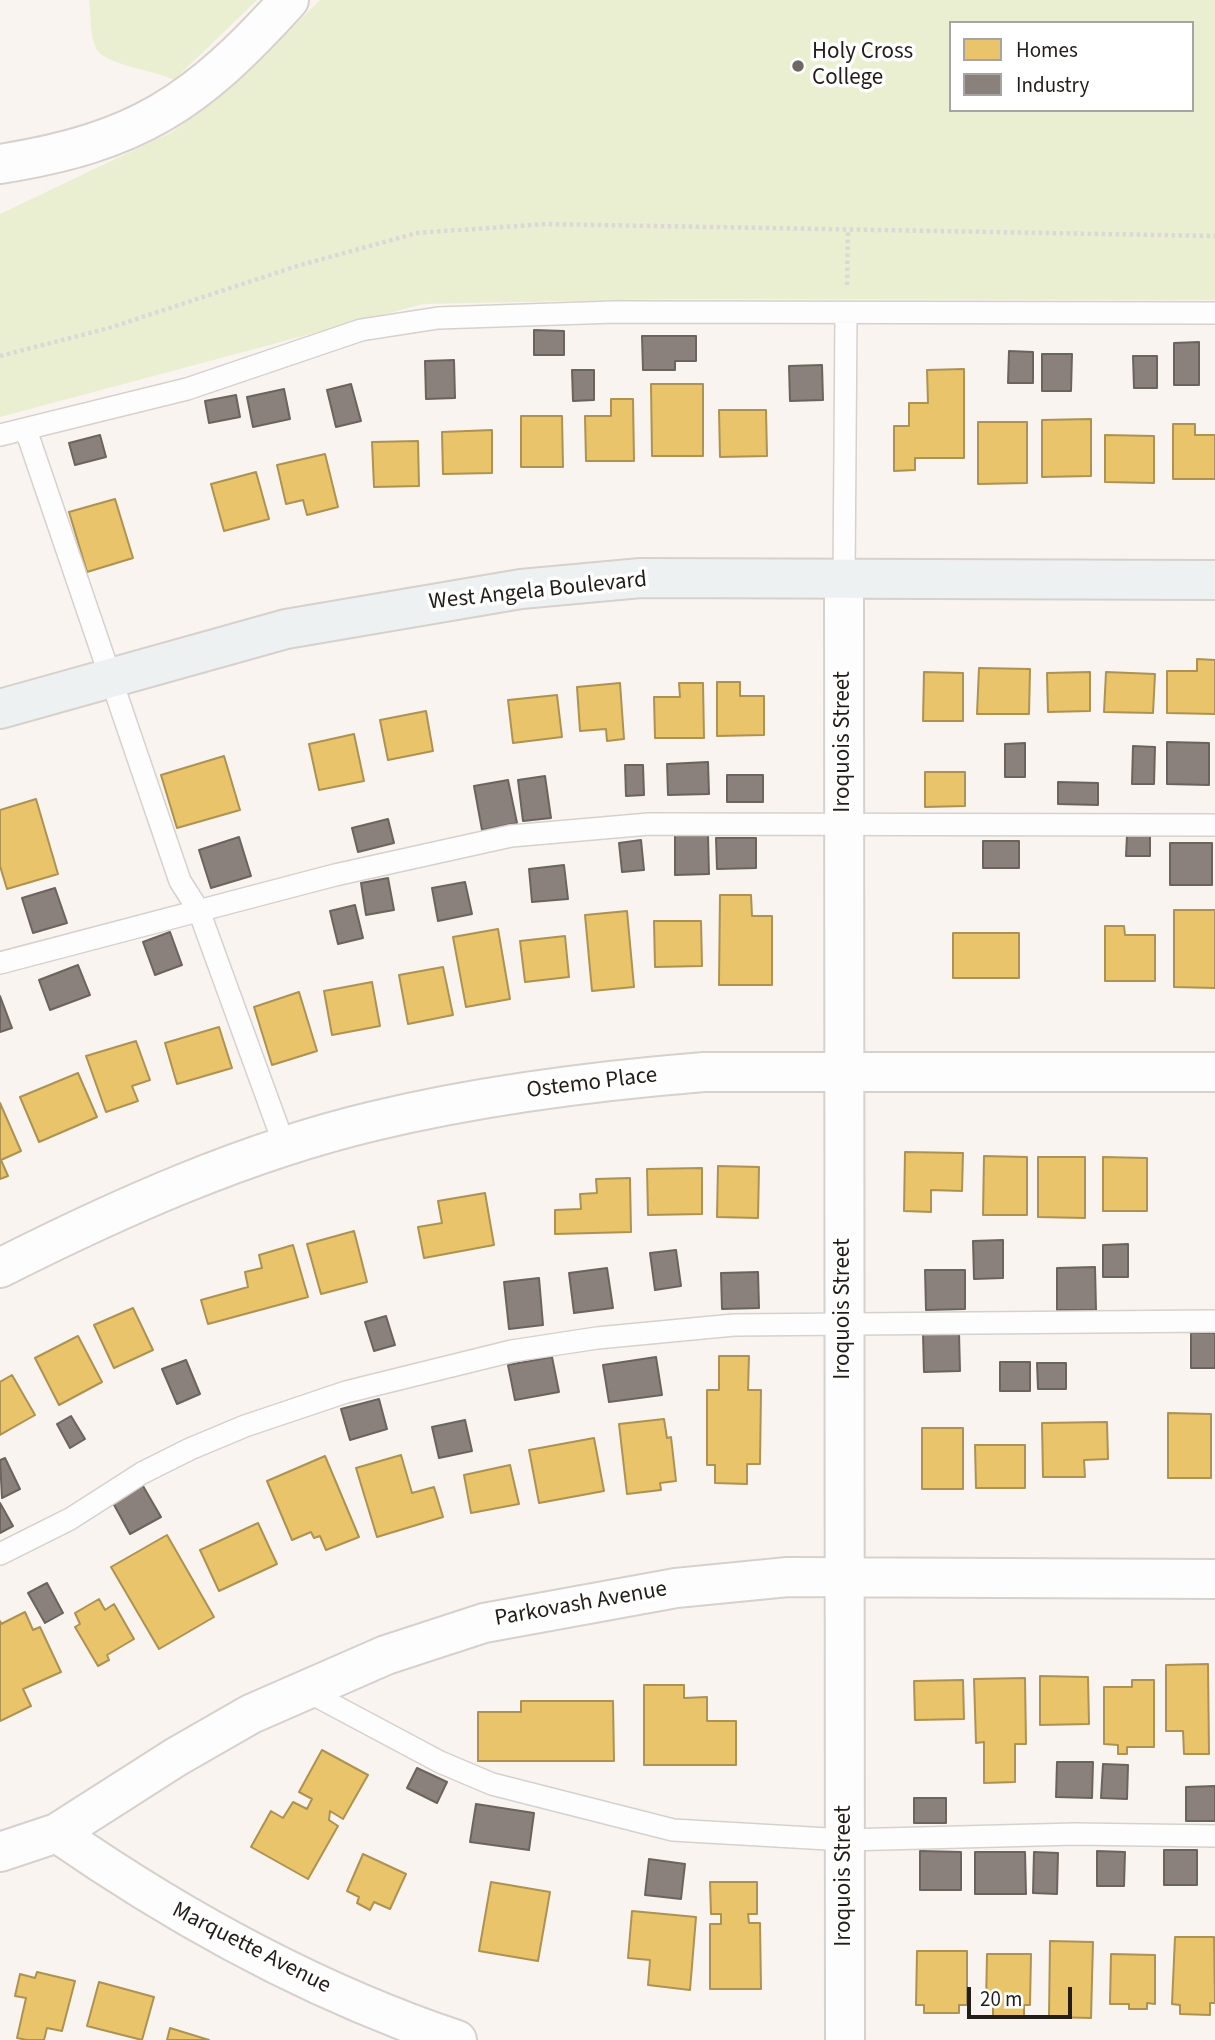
<!DOCTYPE html>
<style>
body{margin:0}
#map{position:relative;width:1215px;height:2040px;overflow:hidden;background:#f9f4f0;font-family:"Source Sans 3",sans-serif}
canvas{display:block}
.legend{position:absolute;left:949px;top:21px;width:245px;height:91px;box-sizing:border-box;background:#fff;border:2px solid #a7a5a3;margin:0;padding:9px 12px;list-style:none;font-size:21px;color:#221d18}
.legend li{display:flex;align-items:center;gap:14px;height:35px}
.legend b{width:35px;border:2px solid #a7a5a3}
.scale{position:absolute;left:967px;top:1987px;width:105px;height:32px;box-sizing:border-box;border:4px solid #221d18;border-top:0;padding-left:9px;font-size:21px;line-height:24px;white-space:nowrap;color:#221d18;-webkit-text-stroke:5px #fff;paint-order:stroke}
</style>
<div id="map">
<canvas width="1215" height="2040"></canvas>
<ul class="legend">
<li><b style="height:19px;background:#e9c46a"></b>Homes</li>
<li><b style="height:19px;background:#8a817c"></b>Industry</li>
</ul>
<div class="scale">20 m</div>
</div>
<script>
const context = document.querySelector('canvas').getContext('2d');
context.lineJoin = 'round';
function fillPath(path, color) {
  context.fillStyle = color;
  context.fill(path, 'evenodd');
}
function strokePath(path, color, width, dash) {
  context.strokeStyle = color;
  context.lineWidth = width;
  context.lineCap = dash ? 'butt' : 'round';
  context.setLineDash(dash || []);
  context.stroke(path);
}
function write(font, color, halo, rows, align = 'center') {
  context.font = font + ' "Source Sans 3",sans-serif';
  context.lineWidth = 7;
  context.setLineDash([]);
  context.textBaseline = 'middle';
  context.strokeStyle = halo;
  context.fillStyle = color;
  for (const [text, x, y, turn = 0] of rows) {
    context.save();
    context.translate(x, y);
    context.rotate((+turn || 0) * Math.PI / 180);
    context.textAlign = isNaN(turn) ? turn : align;
    if (halo) context.strokeText(text, 0, 0);
    context.fillText(text, 0, 0);
    context.restore();
  }
}
fillPath(new Path2D(`
 M89 0H257L174 80C154 70 107 65 97 50 90 38 91 14 89 0Z
 M320 0H1215V300L672 299 423 304 0 417V214L172 132 232 86ZM951 23H1192V110H951Z`), '#eaefd1');
const homes = new Path2D(`
 M964 369V458H915V470L894 471V426H909V403H928L927 370Z
 M651 384H703V456H652Z
 M611 399H633L634 461H586L585 416H611Z
 M719 410H766L767 456 720 457Z
 M521 416H562L563 467H521Z
 M1091 419V476L1042 477V420Z
 M978 422H1027V483L978 484Z
 M1173 424H1195V435H1215V479H1173Z
 M492 430V473L443 474 442 432Z
 M1105 435 1154 436V483L1105 482Z
 M418 441 419 486 374 487 372 442Z
 M325 454 338 507 307 515 303 500 286 504 277 465Z
 M256 472 269 519 224 531 211 484Z
 M115 499 133 558 87 572 69 512Z
 M1197 659 1215 660V714L1167 713V671H1197Z
 M979 668 1030 669 1029 714H977Z
 M924 672 963 673V721H923Z
 M1090 672V711L1048 712 1047 673Z
 M1106 672 1155 674 1153 713 1104 712Z
 M717 682H740V696H764V735L717 736Z
 M620 683 624 739 607 741 606 729 580 731 577 687Z
 M679 683H703L704 738H655L654 697H680Z
 M557 695 562 737 513 743 508 700Z
 M426 711 433 751 388 760 380 720Z
 M354 734 364 781 319 790 309 744Z
 M224 756 240 810 177 828 161 775Z
 M925 772H965V806L925 807Z
 M36 799 58 874 7 889 0 866V810Z
 M720 895H751L752 916H772V985H719Z
 M1174 910H1215V988L1174 987Z
 M627 911 634 987 592 991 585 915Z
 M654 921H701L702 966 655 967Z
 M1105 926H1124L1125 935H1155V981H1105Z
 M498 929 510 999 466 1007 453 937Z
 M953 933H1019V978H953Z
 M565 936 569 977 525 982 520 941Z
 M443 967 453 1015 408 1024 399 975Z
 M372 982 380 1026 332 1035 324 991Z
 M299 992 317 1051 272 1065 254 1007Z
 M219 1027 232 1068 177 1084 165 1043Z
 M136 1041 150 1080 132 1086 138 1101 106 1112 86 1056Z
 M78 1073 97 1117 39 1142 20 1097Z
 M0 1103 21 1151 1 1160 8 1176 0 1179Z
 M905 1152 963 1153 962 1191 931 1190V1212L904 1211Z
 M984 1156 1027 1157V1215H983Z
 M1038 1157H1085V1218L1038 1217Z
 M1103 1157 1147 1158V1211H1103Z
 M718 1166 759 1167 758 1218 717 1217Z
 M702 1168V1214L648 1215 647 1169Z
 M630 1178 631 1232 555 1234V1210L581 1209 580 1194 597 1193 596 1179Z
 M485 1193 494 1245 424 1258 418 1227 442 1223 438 1201Z
 M354 1231 367 1282 321 1294 307 1244Z
 M293 1245 308 1297 208 1324 201 1300 248 1287 245 1272 262 1268 259 1255Z
 M133 1308 153 1350 114 1368 94 1325Z
 M78 1336 102 1382 59 1405 35 1358Z
 M719 1356H749L748 1390H761L760 1464H747V1484L715 1483V1465H707V1390H719Z
 M12 1375 35 1415 0 1435V1382Z
 M1168 1413 1211 1414V1478H1168Z
 M664 1419 667 1438 671 1437 676 1481 660 1483 661 1490 627 1494 619 1424Z
 M1107 1422 1108 1459 1084 1460 1085 1477H1043L1042 1423Z
 M922 1428H963V1489H922Z
 M594 1438 604 1491 539 1503 529 1450Z
 M975 1445H1025V1488H976Z
 M401 1455 412 1493 434 1487 443 1517 377 1537 356 1468Z
 M325 1456 359 1537 326 1550 320 1536 314 1538 311 1532 292 1540 267 1481Z
 M510 1465 519 1504 471 1513 464 1475Z
 M258 1523 277 1564 219 1591 200 1550Z
 M167 1535 214 1617 159 1649 111 1567Z
 M99 1599 105 1610 114 1604 134 1639 107 1655 109 1660 98 1666 75 1627 80 1624 75 1613Z
 M25 1612 33 1630 40 1627 61 1672 23 1689 31 1706 0 1721V1621L1 1624Z
 M1208 1664 1209 1754H1184L1183 1731H1166V1665Z
 M1040 1676 1088 1677 1089 1724 1040 1725Z
 M1025 1678 1026 1744H1015V1782L984 1783V1742L976 1743 974 1679Z
 M963 1680 964 1719 915 1720 914 1681Z
 M1132 1680H1154V1747H1127V1754H1118V1745L1104 1744V1687H1132Z
 M644 1685H684V1698L707 1697V1721H736V1765H644Z
 M521 1701H613L614 1761H478V1712H521Z
 M322 1750 368 1775 343 1819 330 1811 329 1820 338 1826 308 1879 251 1847 271 1811 283 1818 293 1802 307 1809 312 1799 299 1792Z
 M363 1854 406 1874 390 1909 374 1902 370 1910 357 1903 359 1897 347 1891Z
 M491 1882 550 1892 538 1961 479 1951Z
 M710 1882H757V1914H748L749 1923H760L761 1989H710V1924H721V1914H711Z
 M632 1911 696 1917 690 1990 648 1985 650 1960 628 1958Z
 M1175 1937H1214L1215 2003H1210V2015L1180 2014V2005L1172 2004Z
 M1050 1941 1093 1942 1091 2018 1049 2017Z
 M917 1951H967V2005H959V2013H924V2005H916Z
 M987 1954H1031L1030 2005H1024V2016H993V2005H986Z
 M1111 1954 1155 1955V2004L1147 2003V2009H1129V2004H1110Z
 M37 1972 75 1981 62 2031 47 2028 44 2040H27L17 2038 26 1998 15 1996 20 1974 35 1978Z
 M99 1982 154 1997 142 2040 87 2026Z
 M170 2028 209 2040H167Z`);
fillPath(homes, '#e9c46a');
strokePath(homes, '#ad9251', 2);
const industry = new Path2D(`
 M534 330 564 331V355H534Z
 M642 336H696V361H675V370H643Z
 M1199 342V385H1174V343Z
 M1009 351 1033 352V383H1008Z
 M1042 354H1072L1071 391H1042Z
 M1133 356H1157V388H1134Z
 M454 360 455 398 426 399 425 361Z
 M822 365 823 400 790 401 789 366Z
 M572 370H594V400L573 401Z
 M351 384 361 421 336 427 327 390Z
 M284 389 290 419 253 427 247 397Z
 M236 395 240 417 209 423 205 401Z
 M100 435 106 457 75 465 69 443Z
 M1167 742 1209 743V785L1167 784Z
 M1025 743V777H1005V744Z
 M1133 746 1155 747 1154 784H1132Z
 M708 762 709 794 668 795 667 764Z
 M625 765H643L644 795 626 796Z
 M727 775H763V802H727Z
 M545 776 551 818 523 821 518 780Z
 M508 780 517 823 482 830 474 786Z
 M1058 782 1098 783V805L1058 804Z
 M388 819 394 843 358 852 352 828Z
 M675 835H708L709 874 675 875Z
 M1127 835 1150 836V856H1126Z
 M239 837 251 876 211 888 199 850Z
 M716 838H756V868L717 869Z
 M641 840 644 870 622 872 619 843Z
 M983 841H1019V868H983Z
 M1170 843H1212V885H1170Z
 M564 865 568 899 532 902 529 869Z
 M388 878 394 910 366 915 361 883Z
 M465 882 472 914 438 921 432 888Z
 M55 888 67 923 33 933 22 898Z
 M355 905 363 938 338 944 330 911Z
 M170 932 182 965 155 975 143 942Z
 M78 965 90 995 50 1010 39 980Z
 M0 996 12 1028 0 1032Z
 M1003 1240V1278L974 1279 973 1241Z
 M1128 1244V1277H1103V1245Z
 M676 1250 681 1286 655 1290 650 1253Z
 M1095 1267 1096 1310H1057V1268Z
 M607 1268 613 1308 574 1313 569 1273Z
 M925 1270H965V1309L926 1310Z
 M758 1272 759 1308 722 1309 721 1273Z
 M539 1278 543 1325 509 1329 504 1282Z
 M386 1316 395 1345 374 1351 365 1322Z
 M959 1333 960 1371 924 1372 923 1334Z
 M1191 1333H1215V1368H1191Z
 M552 1357 559 1392 515 1400 508 1365Z
 M656 1357 662 1395 609 1402 603 1365Z
 M186 1360 200 1394 177 1404 162 1369Z
 M1000 1362H1030V1391H1000Z
 M1037 1363H1066V1389H1038Z
 M379 1399 387 1429 350 1440 341 1409Z
 M71 1416 85 1439 70 1448 57 1424Z
 M465 1420 472 1451 439 1458 432 1427Z
 M5 1458 20 1489 2 1498 0 1460Z
 M143 1486 161 1517 130 1534 113 1503Z
 M0 1503 13 1526 0 1533Z
 M47 1583 63 1613 45 1623 28 1593Z
 M1057 1762H1093L1092 1798 1056 1797Z
 M1103 1764 1128 1765 1127 1799 1101 1798Z
 M417 1768 447 1782 437 1803 407 1788Z
 M1215 1786V1821H1186V1787Z
 M914 1798H946V1823H914Z
 M476 1804 534 1813 529 1850 470 1842Z
 M1164 1850H1197V1885H1164Z
 M920 1851 961 1852V1890H920Z
 M1097 1851 1125 1852 1124 1886H1097Z
 M975 1852H1025L1026 1894H975Z
 M1034 1852 1058 1853 1057 1894 1033 1893Z
 M649 1859 685 1864 681 1899 645 1895Z`);
fillPath(industry, '#8a817c');
strokePath(industry, '#6b635e', 2);
const lane = new Path2D(`
 M26 430 180 881 199 911 285 1147
 M0 435 187 389 361 330 438 318 614 312 1215 313
 M844 578 846 314
 M0 963 335 875 511 836 649 824 1215 825
 M0 1554 70 1519 142 1473 190 1449 245 1426 346 1392 512 1351 597 1338 734 1325 1215 1321
 M303 1689 440 1762 492 1784 673 1830 845 1840 1075 1834 1215 1836`);
const street = new Path2D(`
 M0 164C138 142 196 103 289 0
 M844 578 845 2040
 M0 1268C119 1208 244 1152 374 1121 482 1095 593 1081 704 1072H1215
 M57 1833C181 1919 314 1992 457 2040
 M0 1852 57 1833 176 1757 251 1714 386 1655 484 1623 676 1588 788 1577 1215 1579`);
const secondary = new Path2D(`
 M0 709 286 629 521 589 641 578 1215 580`);
strokePath(lane, '#d6d1cd', 24);
strokePath(street, '#d6d1cd', 42);
strokePath(secondary, '#d6d1cd', 42);
strokePath(new Path2D(`
 M847 285 848 231
 M0 356 109 328 297 266 417 233 545 224 1215 236`), '#dad9d7', 4.5, [3.5, 3.5]);
strokePath(lane, '#fefdfd', 21);
strokePath(street, '#fefdfd', 38);
strokePath(secondary, '#eef1f1', 38);
for (const [x, y, r, color] of [
 [798,66,7,"#6d6864"]
]) {
  const dot = new Path2D();
  dot.arc(x, y, r, 0, 2 * Math.PI);
  context.fillStyle = color;
  context.fill(dot);
  strokePath(dot, '#fff', 2.5);
}
write('23px', '#221d18', '#fff', [
 ["Holy Cross",812,53],
 ["College",812,79]
], 'left');
write('23px', '#221d18', '#fff', [
 ["West Angela Boulevard",538,592,-6],
 ["Iroquois Street",844,742,-90],
 ["Ostemo Place",592,1084,-7],
 ["Iroquois Street",844,1309,-90],
 ["Parkovash Avenue",581,1605,-10],
 ["Iroquois Street",845,1876,-90],
 ["Marquette Avenue",251,1949,27]
]);
</script>
